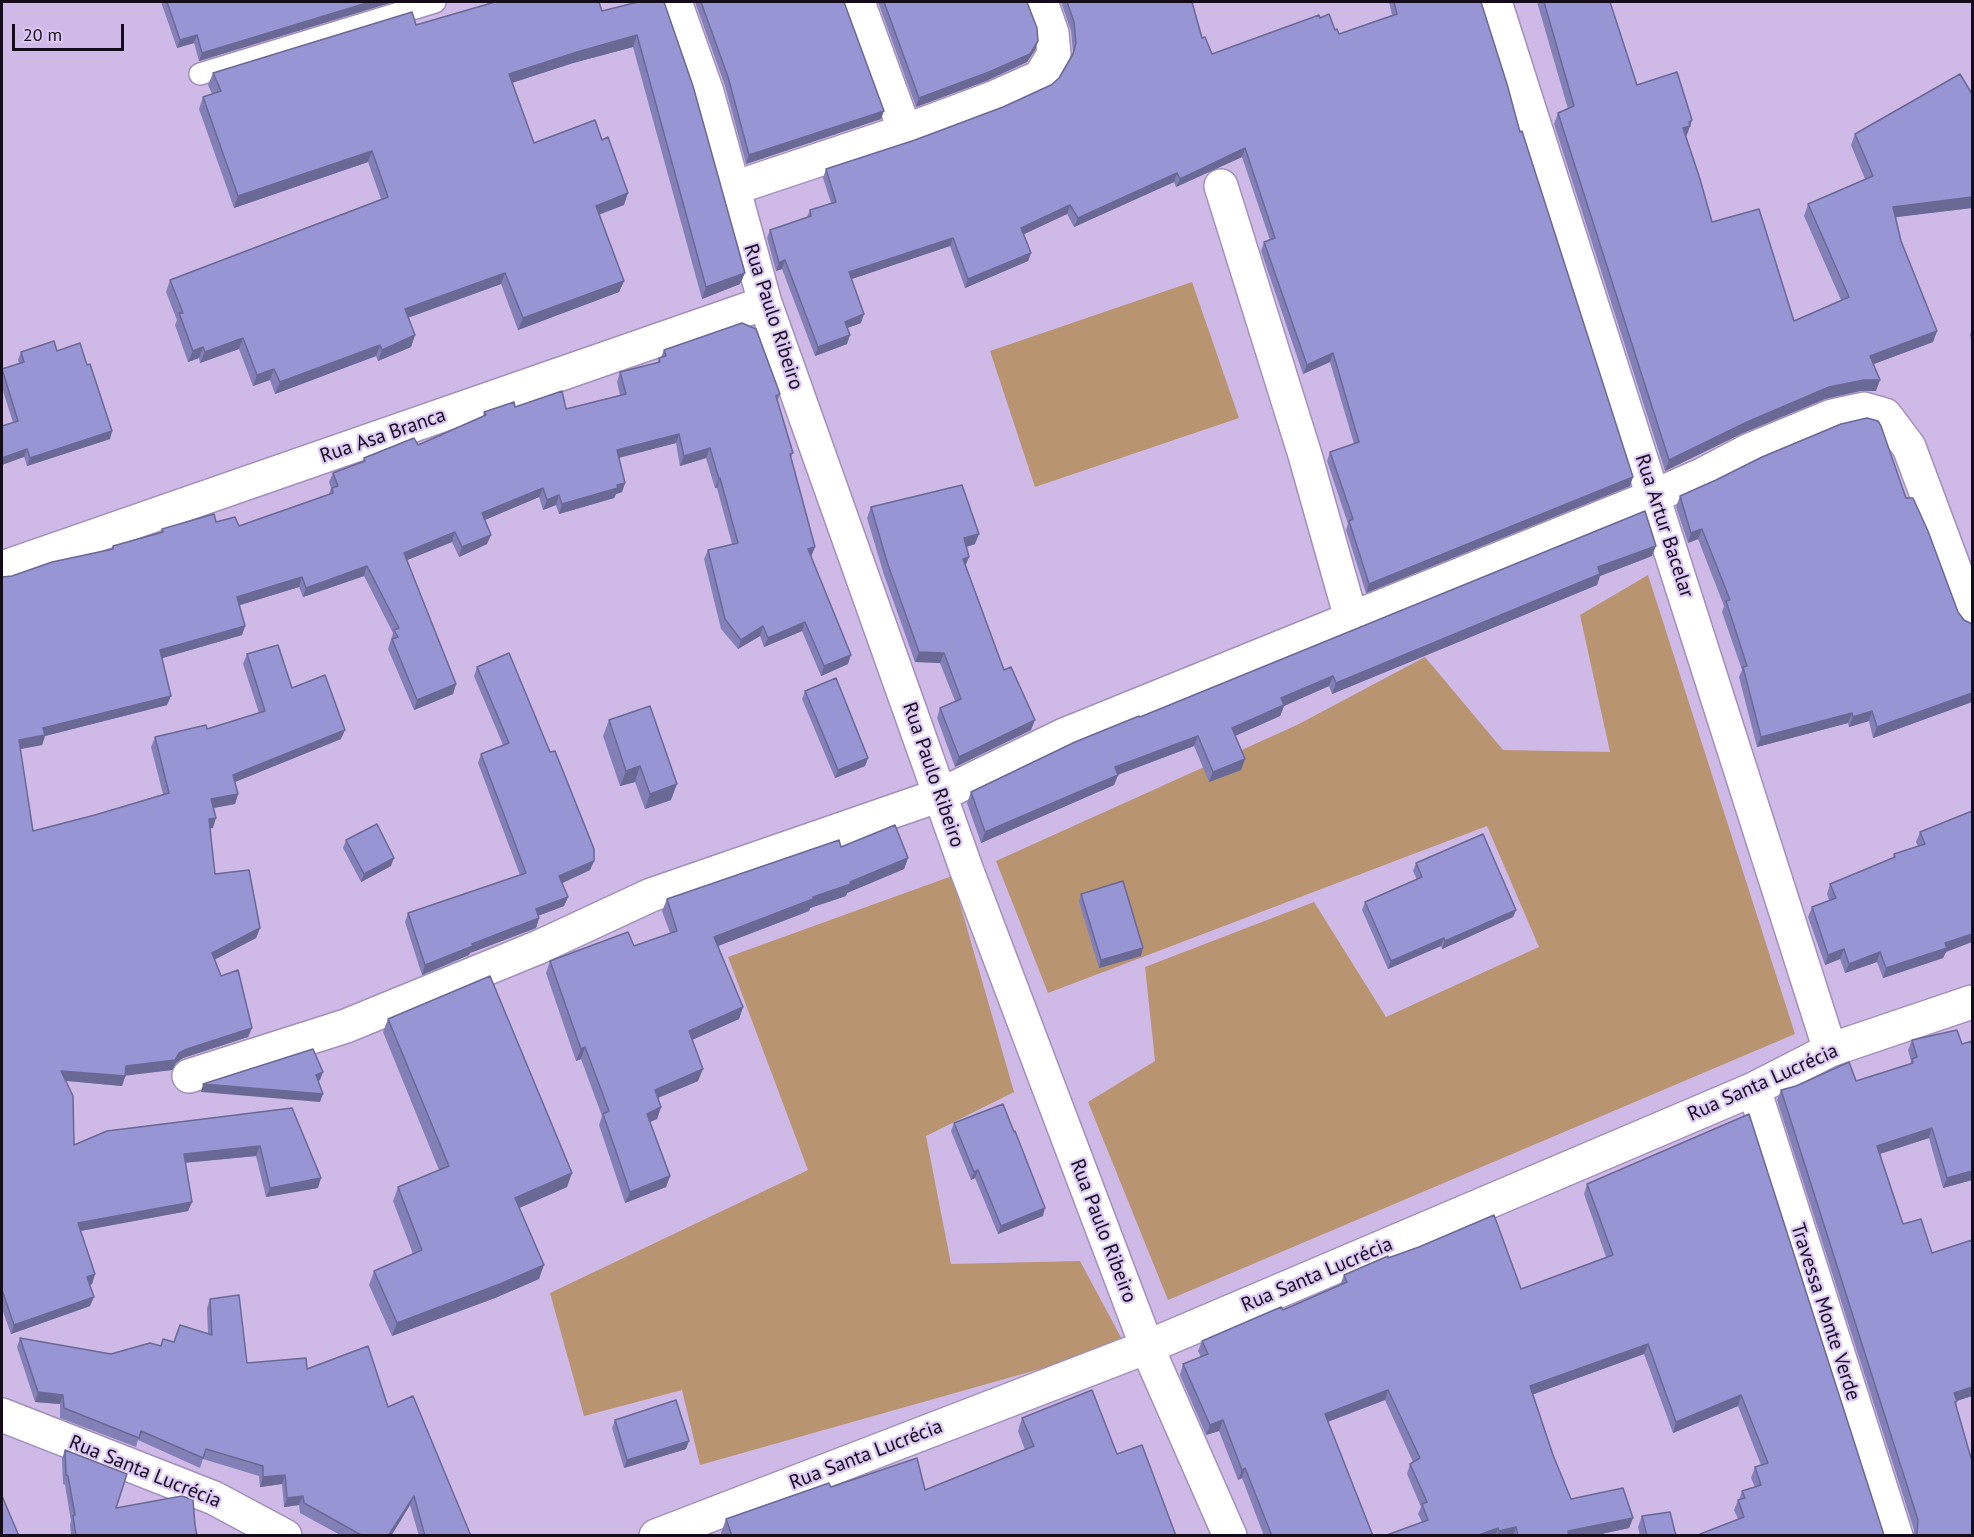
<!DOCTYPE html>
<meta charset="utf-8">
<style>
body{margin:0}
#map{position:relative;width:1974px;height:1537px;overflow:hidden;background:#cfbae7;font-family:"PT Sans",sans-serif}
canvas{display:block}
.frame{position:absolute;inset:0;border:3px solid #140c1b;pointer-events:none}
.scale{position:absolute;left:12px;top:24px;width:112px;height:27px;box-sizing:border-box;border:3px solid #140c1b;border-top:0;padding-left:8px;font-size:18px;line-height:21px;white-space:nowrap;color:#140c1b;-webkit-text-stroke:4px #dcc7f5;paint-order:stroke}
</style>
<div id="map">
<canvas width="1974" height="1537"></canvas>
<div class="frame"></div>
<div class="scale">20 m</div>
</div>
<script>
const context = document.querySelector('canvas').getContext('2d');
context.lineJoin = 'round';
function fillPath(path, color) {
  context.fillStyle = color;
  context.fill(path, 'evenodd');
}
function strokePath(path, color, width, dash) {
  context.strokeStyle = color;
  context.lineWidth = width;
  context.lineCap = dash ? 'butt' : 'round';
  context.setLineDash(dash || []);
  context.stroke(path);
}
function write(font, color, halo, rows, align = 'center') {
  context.font = font + ' "PT Sans",sans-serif';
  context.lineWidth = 4.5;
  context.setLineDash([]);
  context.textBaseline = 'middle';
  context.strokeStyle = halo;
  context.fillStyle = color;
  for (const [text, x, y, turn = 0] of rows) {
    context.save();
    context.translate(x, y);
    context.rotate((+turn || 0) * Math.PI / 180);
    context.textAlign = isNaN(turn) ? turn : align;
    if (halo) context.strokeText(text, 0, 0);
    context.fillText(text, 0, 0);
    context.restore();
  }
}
fillPath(new Path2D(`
 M1192 282 1239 418 1035 487 990 351Z
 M1648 575 1795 1034 1168 1300 1088 1102 1155 1061 1145 967 1314 902 1386 1017 1539 947 1487 826 1048 993 996 861 1297 725 1425 657 1503 750 1610 752 1580 615Z
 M952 876 1014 1092 926 1136 951 1264 1080 1261 1125 1345 700 1465 682 1390 584 1416 550 1293 808 1170 728 957Z`), '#b99471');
const service = new Path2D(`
 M200 74 435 2`);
const minor = new Path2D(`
 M675 2 707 92 765 303 967 871 1147 1347 1230 1536
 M858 2 905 131
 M1495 2 1830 1050
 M1221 186 1305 455 1351 618
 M734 188 905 131 993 98 1040 77 1054 54 1052 33 1041 2
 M2 568 765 303
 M189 1076 346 1026 539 947 651 895 940 795 1064 735 1654 496 1704 474 1750 450 1832 416 1864 409 1885 415 1909 447 1972 616
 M1754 1089 1896 1536
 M2 1415 214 1498 285 1536
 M656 1536 1147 1347 1754 1089 1830 1050 1972 1002`);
strokePath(service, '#a28fba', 24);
strokePath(minor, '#a28fba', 36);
strokePath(service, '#fff', 21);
strokePath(minor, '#fff', 33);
fillPath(new Path2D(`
 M161 2H393L199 61 194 43 177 48Z
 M638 2 740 284 702 299 633 47 573 63 512 83 534 143 624 205 599 215 624 281 619 292 518 330 501 284 408 318 415 335 411 347 378 361 376 356 275 394 270 380 253 386 239 349 200 363 199 358 188 362 175 325 177 320 166 292 170 280 381 199 368 162 234 208 199 109 203 97 212 94 208 85 213 73 416 25 602 11Z
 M695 2H844L881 119 746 164 725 86Z
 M878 2H1027L1035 50 1027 62 986 81 916 107Z
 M1061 2H1192L1202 38 1212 54 1320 18 1339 34 1392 15 1389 2H1481L1520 132 1630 486 1366 593 1346 530 1348 524 1327 461 1330 452 1354 444 1330 362 1303 374 1261 251 1264 242 1270 240 1242 157 1176 187 1174 182 1074 227 1067 214 1024 234 1031 253 1028 261 965 288 950 246 851 279 861 323 847 328V344L815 356 782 269 776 271 767 238 770 230 807 217 810 210 831 203 823 178 826 169 915 140 1003 107 1051 85 1059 78 1071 58 1073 52 1071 31Z
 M1537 2H1610L1637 85 1692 120 1686 136 1712 222 1794 321 1841 300 1804 216 1808 204 1865 179 1851 145 1855 134 1972 208 1896 217 1901 241 1937 331 1933 342 1873 364 1876 391H1860L1825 399 1743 433 1665 471 1554 124 1558 113 1568 109Z
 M1972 328V343L1970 335Z
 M664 350 780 394 777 402 793 453 791 457 811 557 848 664 821 676 802 631 764 647 760 636 738 649 721 629 704 559 708 550 732 544 717 488H715L706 458 680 466 676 443 619 458 625 483 622 492 616 494 614 498 559 514 556 505 543 510 539 497 484 520 487 544 459 557 452 542 407 560 456 684 453 694 414 710 388 649 393 633 364 576 303 597 299 587 239 605 245 626 242 635 162 658 167 705 45 736 42 745 20 749 33 831 95 815 163 794 151 747 155 737 207 729 259 713 243 664 247 654 292 688 341 739 235 782 238 794 235 804 214 808 213 828H210L215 874 260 928 256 938 214 960 221 976 252 1028 248 1037 183 1058 176 1063 172 1070 126 1075 122 1086 66 1081 74 1145 292 1108 318 1188 266 1197 256 1156 185 1163 192 1202 188 1211 81 1231 95 1274 92 1284 90 1285V1306L11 1334 2 1309V577L12 576 111 550 113 546 161 532 162 529 216 522 239 526 329 494 331 488 329 482 333 473 363 461 364 458 418 445 483 416 484 412 515 407 566 409 620 395 617 382 620 372 657 363 659 358 661 357Z
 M57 351 87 365 112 431 110 439 27 466 2 388V369L19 363 18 360 21 352Z
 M1680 496 1906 498 1958 612 1964 620 1972 624V702L1873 738 1869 721 1849 727 1848 723 1757 747 1739 677 1742 670 1722 612 1724 606 1698 539 1688 543 1676 507Z
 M871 507 975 544 966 547V566L1004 670 1031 730 955 767 937 718 940 708 955 701 940 663 915 662 884 575 867 518Z
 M1652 556 1600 576 1597 585 1332 694 1329 686 1284 706 1280 716 1235 736 1245 759 1241 770 1209 782 1194 746 1118 775 1114 785 981 843 967 803 971 792 1140 717Z
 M477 667 594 861 590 870 562 883 568 897 564 906 538 916 539 918 536 928 470 953 469 955 422 975 405 922 408 913 520 875 478 763 481 754 503 745 474 676Z
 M805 691 868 758 865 766 835 778 802 699Z
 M609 720 671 800 645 809 635 782 620 786 603 736Z
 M1972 811 1946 952 1943 958 1883 978 1877 962 1845 973 1840 959 1825 965 1808 917 1812 907 1829 900 1827 894 1830 884 1893 858 1894 854 1918 846 1916 842 1920 832Z
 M346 840 391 866 361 882 343 848Z
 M841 847 908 858 904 869 847 893 846 896 810 908 809 911 718 946 743 1007 739 1019 692 1040 698 1081 658 1098 661 1107 657 1119 650 1122 670 1176 666 1187 625 1203 599 1125 602 1116 581 1059 576 1061 546 973 550 961 634 946 670 933 662 911 667 899Z
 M1416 863 1516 910 1513 917 1442 949 1441 946 1388 969 1362 910 1365 902 1417 880 1413 871Z
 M1081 894 1141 956 1099 968 1079 902Z
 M388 1019 567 1187 519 1208 539 1279 495 1298 392 1336 369 1285 374 1271 413 1254 393 1201 398 1187 439 1170 383 1032Z
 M1912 1040 1972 1180 1943 1188 1929 1138 1880 1154 1903 1224 1932 1253 1972 1240V1396L1957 1401 1956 1406 1972 1536H1913L1914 1530 1777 1100 1781 1090 1856 1081 1910 1064 1911 1061 1908 1050Z
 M954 1123 1014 1132 1043 1216 998 1234 975 1178 971 1180 951 1131Z
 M1587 1184 1884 1536H1695L1738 1519 1734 1510 1738 1500H1739L1742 1491 1755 1487 1751 1478 1755 1467 1761 1465 1738 1406 1673 1433 1644 1354 1533 1394 1553 1455 1571 1499 1633 1518 1629 1528 1592 1536H1384L1422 1522 1418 1514 1421 1507 1407 1474 1410 1464 1413 1462 1385 1400 1328 1422 1373 1536H1264L1242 1478 1238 1480 1219 1431 1206 1435 1180 1375 1183 1364 1201 1357 1198 1351 1202 1341 1283 1310 1340 1285 1344 1275 1388 1258 1521 1289 1606 1257 1584 1194Z
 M210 1299 247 1363 307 1369 388 1407 471 1536H419L410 1505 391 1536H342L300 1513 299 1505 284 1507 282 1484 260 1487 259 1476 203 1459 200 1468 138 1440 136 1447 60 1418V1404L35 1402 17 1347 20 1338 111 1354 160 1346 163 1339 174 1342 180 1325 208 1334 207 1308Z
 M1022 1418 1117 1454 1176 1536H722L721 1533 726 1519 831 1487 925 1490 1025 1450 1018 1431Z
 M615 1420 686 1449 624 1468 612 1428Z
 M65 1450 116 1508 195 1525 197 1536H71L70 1525 71 1521 65 1485 63 1484 62 1458Z
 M1642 1516 1676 1536H1640L1638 1527Z`), '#8380b7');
fillPath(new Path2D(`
 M370 2H393L199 61 202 53Z
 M197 35 194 43 177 48 180 40Z
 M637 35 633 47 573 63 505 85 509 74 577 52Z
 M1038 41 1035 50 1027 62 986 81 916 107 919 98Z
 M884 111 881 119 746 164 749 155Z
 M1692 120 1688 132 1686 137 1683 128 1689 122Z
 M1245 148 1242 157 1176 187 1180 179Z
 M372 151 368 162 234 208 238 196Z
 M1177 173 1174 182 1074 227 1078 218Z
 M628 193 624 205 591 217 596 206Z
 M1972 197V208L1889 218 1893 207Z
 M1070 205 1067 214 1018 237 1021 228Z
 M953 238 950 246 846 281 849 272Z
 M1031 253 1028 261 965 288 968 279Z
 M785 260 782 269 776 271 779 263Z
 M505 273 501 284 401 320 405 309Z
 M745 273 740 284 702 299 706 287Z
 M624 281 619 292 518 330 523 318Z
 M864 314 861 323 842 330 845 322Z
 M1937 331 1933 342 1866 367 1870 356Z
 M415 335 411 347 378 361 382 350Z
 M850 335 847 344 815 356 818 347Z
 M243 338 239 349 200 363 205 352Z
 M380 345 376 356 275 394 280 382Z
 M203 347 199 358 188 362 193 351Z
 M1333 353 1330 362 1303 374 1307 365Z
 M274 369 270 380 253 386 257 375Z
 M1864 380H1880L1876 391H1860L1825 399 1743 433 1665 471 1669 460 1747 422 1829 387Z
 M112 431 110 439 27 466 30 458Z
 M679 434 676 443 613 459 617 450Z
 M710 448 706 458 680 466 684 456Z
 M27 449 24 457 2 465V458Z
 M1633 477 1630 486 1366 593 1369 584Z
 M720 478 717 488H715L719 479Z
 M625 483 622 492 616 494 614 498 559 514 562 504 617 485Z
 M543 488 539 497 478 523 482 513Z
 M559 495 556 505 543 510 547 500Z
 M1702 529 1698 539 1688 543 1691 533Z
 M455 532 452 542 400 563 404 553Z
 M979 534 975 544 960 549 964 538Z
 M491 535 487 544 459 557 462 547Z
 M1656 546 1652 556 1600 576 1597 585 1332 694 1336 683 1598 567Z
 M815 547 811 557 808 549Z
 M969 557 965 567 963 559Z
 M367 566 364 576 303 597 306 588Z
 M302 577 299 587 234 607 237 597Z
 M805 622 802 631 764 647 768 638Z
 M245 626 242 635 156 660 160 650Z
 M763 626 760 636 738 649 741 640Z
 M919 652 944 653 940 663 915 662Z
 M851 655 848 664 821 676 824 666Z
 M1333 676 1329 686 1284 706 1280 716 1228 739 1232 728 1281 698Z
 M456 684 453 694 414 710 417 700Z
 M1972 693V702L1873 738 1877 727Z
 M171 696 167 705 45 736 42 745 15 750 19 740 43 728Z
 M1872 711 1869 721 1849 727 1853 717Z
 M1852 713 1848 723 1757 747 1761 737Z
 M1035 720 1031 730 955 767 959 757Z
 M345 730 341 739 230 784 233 775Z
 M1198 736 1194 746 1111 777 1115 767Z
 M868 758 865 766 835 778 838 770Z
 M1245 759 1241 770 1209 782 1213 772Z
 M640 766 635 782 620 786 626 771Z
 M1118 775 1114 785 981 843 985 832Z
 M677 784 671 800 645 809 650 794Z
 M238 794 235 804 208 809 211 799Z
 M216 818 213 828 205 829 209 819Z
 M394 858 391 866 361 882 364 874Z
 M908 858 904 869 847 893 846 896 810 908 809 911 710 949 714 937Z
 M594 861 590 870 556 886 559 876Z
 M568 897 564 906 532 918 536 909Z
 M1516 910 1513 917 1442 949 1445 941Z
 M539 918 536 928 470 953 469 955 422 975 425 965 472 944Z
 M260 928 256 938 208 963 212 953Z
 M1972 934V942L1946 952 1943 958 1883 978 1886 968 1945 943Z
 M1444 938 1441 946 1388 969 1391 961Z
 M1143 948 1141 956 1099 968 1101 960Z
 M1844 949 1840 959 1825 965 1828 955Z
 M1880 952 1877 962 1845 973 1849 964Z
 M743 1007 739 1019 685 1043 689 1031Z
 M252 1028 248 1037 183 1058 176 1063 172 1070 123 1076 126 1066 179 1053 187 1049Z
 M585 1047 581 1059 576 1061 581 1049Z
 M703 1069 698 1081 650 1101 655 1090Z
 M61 1071 125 1076 122 1086 58 1080Z
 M323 1072 320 1080 313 1083 316 1075Z
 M203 1084 323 1094 320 1102 201 1092Z
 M661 1107 657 1119 642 1125 647 1114Z
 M1932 1128 1929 1138 1873 1156 1877 1146Z
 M260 1146 256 1156 180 1163 184 1154Z
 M978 1170 975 1178 971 1180 974 1172Z
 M1972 1171V1180L1943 1188 1947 1178Z
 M572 1173 567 1187 510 1212 515 1198Z
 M670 1176 666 1187 625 1203 630 1192Z
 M321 1178 318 1188 266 1197 270 1188Z
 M192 1202 188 1211 74 1232 78 1223Z
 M1045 1208 1043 1216 998 1234 1001 1226Z
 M544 1265 539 1279 495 1298 392 1336 397 1323Z
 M95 1274 92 1284 84 1287 87 1277Z
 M94 1297 90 1306 11 1334 14 1325Z
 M1648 1344 1644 1354 1526 1397 1530 1386Z
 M1972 1387V1396L1950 1403 1954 1393Z
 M1388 1390 1385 1400 1321 1424 1325 1414Z
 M38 1392 63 1395 60 1404 35 1402Z
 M1741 1395 1738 1406 1673 1433 1676 1422Z
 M1223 1420 1219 1431 1206 1435 1210 1425Z
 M689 1441 686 1449 624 1468 627 1460Z
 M1245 1468 1242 1478 1238 1480 1242 1470Z
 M285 1475 282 1484 260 1487 263 1477Z
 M303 1496 299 1505 284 1507 287 1498Z
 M414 1496 410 1505 391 1536H388Z
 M1633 1518 1629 1528 1592 1536H1566L1568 1531Z
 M1516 1527 1513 1536H1497L1499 1531Z
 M1498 1528 1496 1536H1476Z`), '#6a6895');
const building = new Path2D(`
 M167 2H370L202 53 197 35 180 40Z
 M495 2H599L602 11 638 2H664L693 86 745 273 706 287 637 35 577 52 509 74 534 143 595 120 602 140 608 137 628 193 596 206 624 281 523 318 505 273 405 309 415 335 382 350 380 345 280 382 274 369 257 375 243 338 205 352 203 347 193 351 179 313H183L170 280 388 197 372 151 238 196 203 97 221 91 213 73 412 12 416 25Z
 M701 2H844L884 111 749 155 728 77Z
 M884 2H1027L1037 28 1038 41 1030 54 989 72 919 98Z
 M1067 2H1192L1202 38 1205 37 1212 54 1319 15 1320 18 1329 14 1335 30 1337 29 1339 34 1397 14 1394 2H1481L1507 84 1520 132 1522 131 1633 477 1369 584 1349 521 1353 519 1330 452 1359 442 1333 353 1307 365 1264 242 1275 238 1245 148 1180 179 1177 173 1078 218 1070 205 1021 228 1031 253 968 279 953 238 849 272 864 314 845 322 850 335 818 347 785 260 779 263 770 230 811 216 810 210 836 202 826 169 915 140 1003 107 1051 85 1059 78 1073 54 1076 43 1074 22Z
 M1544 2H1610L1637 85 1677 72 1692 120 1689 122 1690 126 1683 128 1700 179 1712 222 1759 209 1794 321 1849 297 1808 204 1873 176 1855 134 1960 74 1972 94V197L1893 207 1901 241 1937 331 1870 356 1880 380H1864L1829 387 1747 422 1669 460 1558 113 1574 106Z
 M742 323 756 329 780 394 776 396 793 453 790 454 815 547 808 549 851 655 824 666 805 622 768 638 763 626 741 640 725 619 708 550 738 543 720 478 719 479 710 448 684 456 679 434 617 450 625 483 617 485 618 488 562 504 559 495 547 500 543 488 482 513 491 535 462 547 455 532 404 553 456 684 417 700 392 639 398 637 394 630 399 628 367 566 306 588 302 577 237 597 245 626 160 650 171 696 43 728 45 735 19 740 33 831 95 815 169 793 155 737 206 725 207 729 265 711 247 654 278 645 292 688 325 675 345 730 233 775 238 794 211 799 216 818 209 819 215 874 249 870 260 928 212 953 221 976 238 970 252 1028 187 1049 179 1053 175 1060 126 1066 125 1076 61 1071 73 1096 74 1145 107 1131 292 1108 321 1178 270 1188 260 1146 184 1154 192 1202 78 1223 95 1274 87 1277 94 1297 14 1325 2 1290V577L12 576 52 562 113 549V546L163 532 162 529 214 514 216 522 235 517 239 526 333 493 332 488 338 486 333 473 365 461 364 458 414 438 418 445 486 415 484 412 514 402 515 407 562 391 566 409 626 394 620 372 660 362 659 358 666 356 664 350Z
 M54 341 57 351 80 343 87 365 90 364 112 431 30 458 27 449 2 458V426L18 421 2 369 24 362 21 352Z
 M1867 418 1878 421 1881 426 1906 498H1913L1928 531 1958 612 1964 620 1972 624V693L1877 727 1872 711 1853 717 1852 713 1761 737 1743 667 1747 666 1726 601 1730 600 1702 529 1691 533 1680 496 1716 480 1762 457 1841 424Z
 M962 485 979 534 964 538 969 557 963 559 1004 670 1011 667 1035 720 959 757 940 708 961 699 944 653 919 652 888 565 871 507Z
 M1645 511 1656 546 1598 567 1600 574 1336 683 1333 676 1281 698 1284 705 1232 728 1245 759 1213 772 1198 736 1115 767 1118 775 985 832 971 792 1075 742 1139 716 1140 717Z
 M509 653 550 752 555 751 594 849V861L559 876 568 897 536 909 539 918 472 944 473 946 425 965 408 913 526 873 481 754 509 743 477 667Z
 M836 678 868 758 838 770 805 691Z
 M650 706 677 784 650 794 640 766 626 771 609 720Z
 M1972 811V934L1945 943 1947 948 1886 968 1880 952 1849 964 1844 949 1828 955 1812 907 1836 898 1830 884 1895 857 1894 854 1925 844 1920 832Z
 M377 824 394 858 364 874 346 840Z
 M895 825 908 858 850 882 851 884 813 897V899L714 937 743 1007 689 1031 703 1069 655 1090 661 1107 647 1114 670 1176 630 1192 603 1114 609 1111 585 1047 581 1049 550 961 628 932 634 946 677 931 667 899 839 840 841 847Z
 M1483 834 1516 910 1445 941 1444 938 1391 961 1365 902 1422 877 1416 863Z
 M1123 881 1143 948 1101 960 1081 894Z
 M490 976 572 1173 515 1198 544 1265 500 1284 397 1323 374 1271 422 1250 398 1187 449 1166 388 1019Z
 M1957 1030 1962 1044 1972 1041V1171L1947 1178 1932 1128 1877 1146 1903 1224 1921 1219 1932 1253 1972 1240V1387L1954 1393 1957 1401 1955 1402 1971 1458H1972V1536H1917V1533L1918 1520 1781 1090 1796 1086 1849 1062 1856 1081 1913 1063 1912 1059 1917 1057 1912 1040Z
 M313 1049 323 1072 316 1075 323 1094 203 1084Z
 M1003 1104 1014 1132 1015 1131 1045 1208 1001 1226 978 1170 974 1172 954 1123Z
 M1749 1114 1884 1535 1695 1536 1744 1517 1738 1500 1745 1498 1742 1491 1761 1485 1755 1467 1768 1463 1741 1395 1676 1422 1648 1344 1530 1386 1553 1455 1571 1499 1623 1488 1633 1518 1568 1531 1569 1536H1518L1516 1527 1499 1531 1498 1528 1476 1536H1384L1428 1520 1422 1504 1427 1502 1410 1464 1420 1458 1388 1390 1325 1414 1373 1536H1272L1245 1468 1242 1470 1223 1420 1210 1425 1183 1364 1208 1354 1202 1341 1281 1307 1283 1310 1347 1282 1344 1275 1388 1256V1258L1419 1247 1494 1215 1521 1289 1613 1255 1587 1184Z
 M239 1295 247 1363 306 1358 307 1369 368 1346 388 1407 413 1396 471 1536H425L414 1496 388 1536H363L304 1503 303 1496 287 1498 285 1475 263 1477V1466L206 1449 203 1458 141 1431 139 1438 64 1408 63 1395 38 1392 20 1338 111 1354 150 1343 161 1346 163 1339 174 1342 180 1325 212 1335 210 1299Z
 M1092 1390 1117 1454 1142 1445 1176 1536H732L726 1519 829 1483 831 1487 917 1458 925 1490 1034 1446 1022 1418Z
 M676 1400 689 1441 627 1460 615 1420Z
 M65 1450 127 1474 116 1508 182 1496 193 1500 195 1525 197 1536H76L73 1516 75 1515 68 1476 66 1475Z
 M2 1496 19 1536H2Z
 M1670 1512 1676 1536H1647L1642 1516Z`);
fillPath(building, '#9895d5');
strokePath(building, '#6a6895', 1.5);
write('20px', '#140c1b', '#dcc7f5', [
 ["Rua Paulo Ribeiro",773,317,72],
 ["Rua Asa Branca",383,436,-19],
 ["Rua Artur Bacelar",1664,526,72],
 ["Rua Paulo Ribeiro",933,775,71],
 ["Rua Santa Lucrécia",1763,1083,-24],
 ["Rua Paulo Ribeiro",1103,1231,69],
 ["Rua Santa Lucrécia",1317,1275,-23],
 ["Travessa Monte Verde",1825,1312,72],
 ["Rua Santa Lucrécia",866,1455,-21],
 ["Rua Santa Lucrécia",145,1472,22]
]);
</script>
